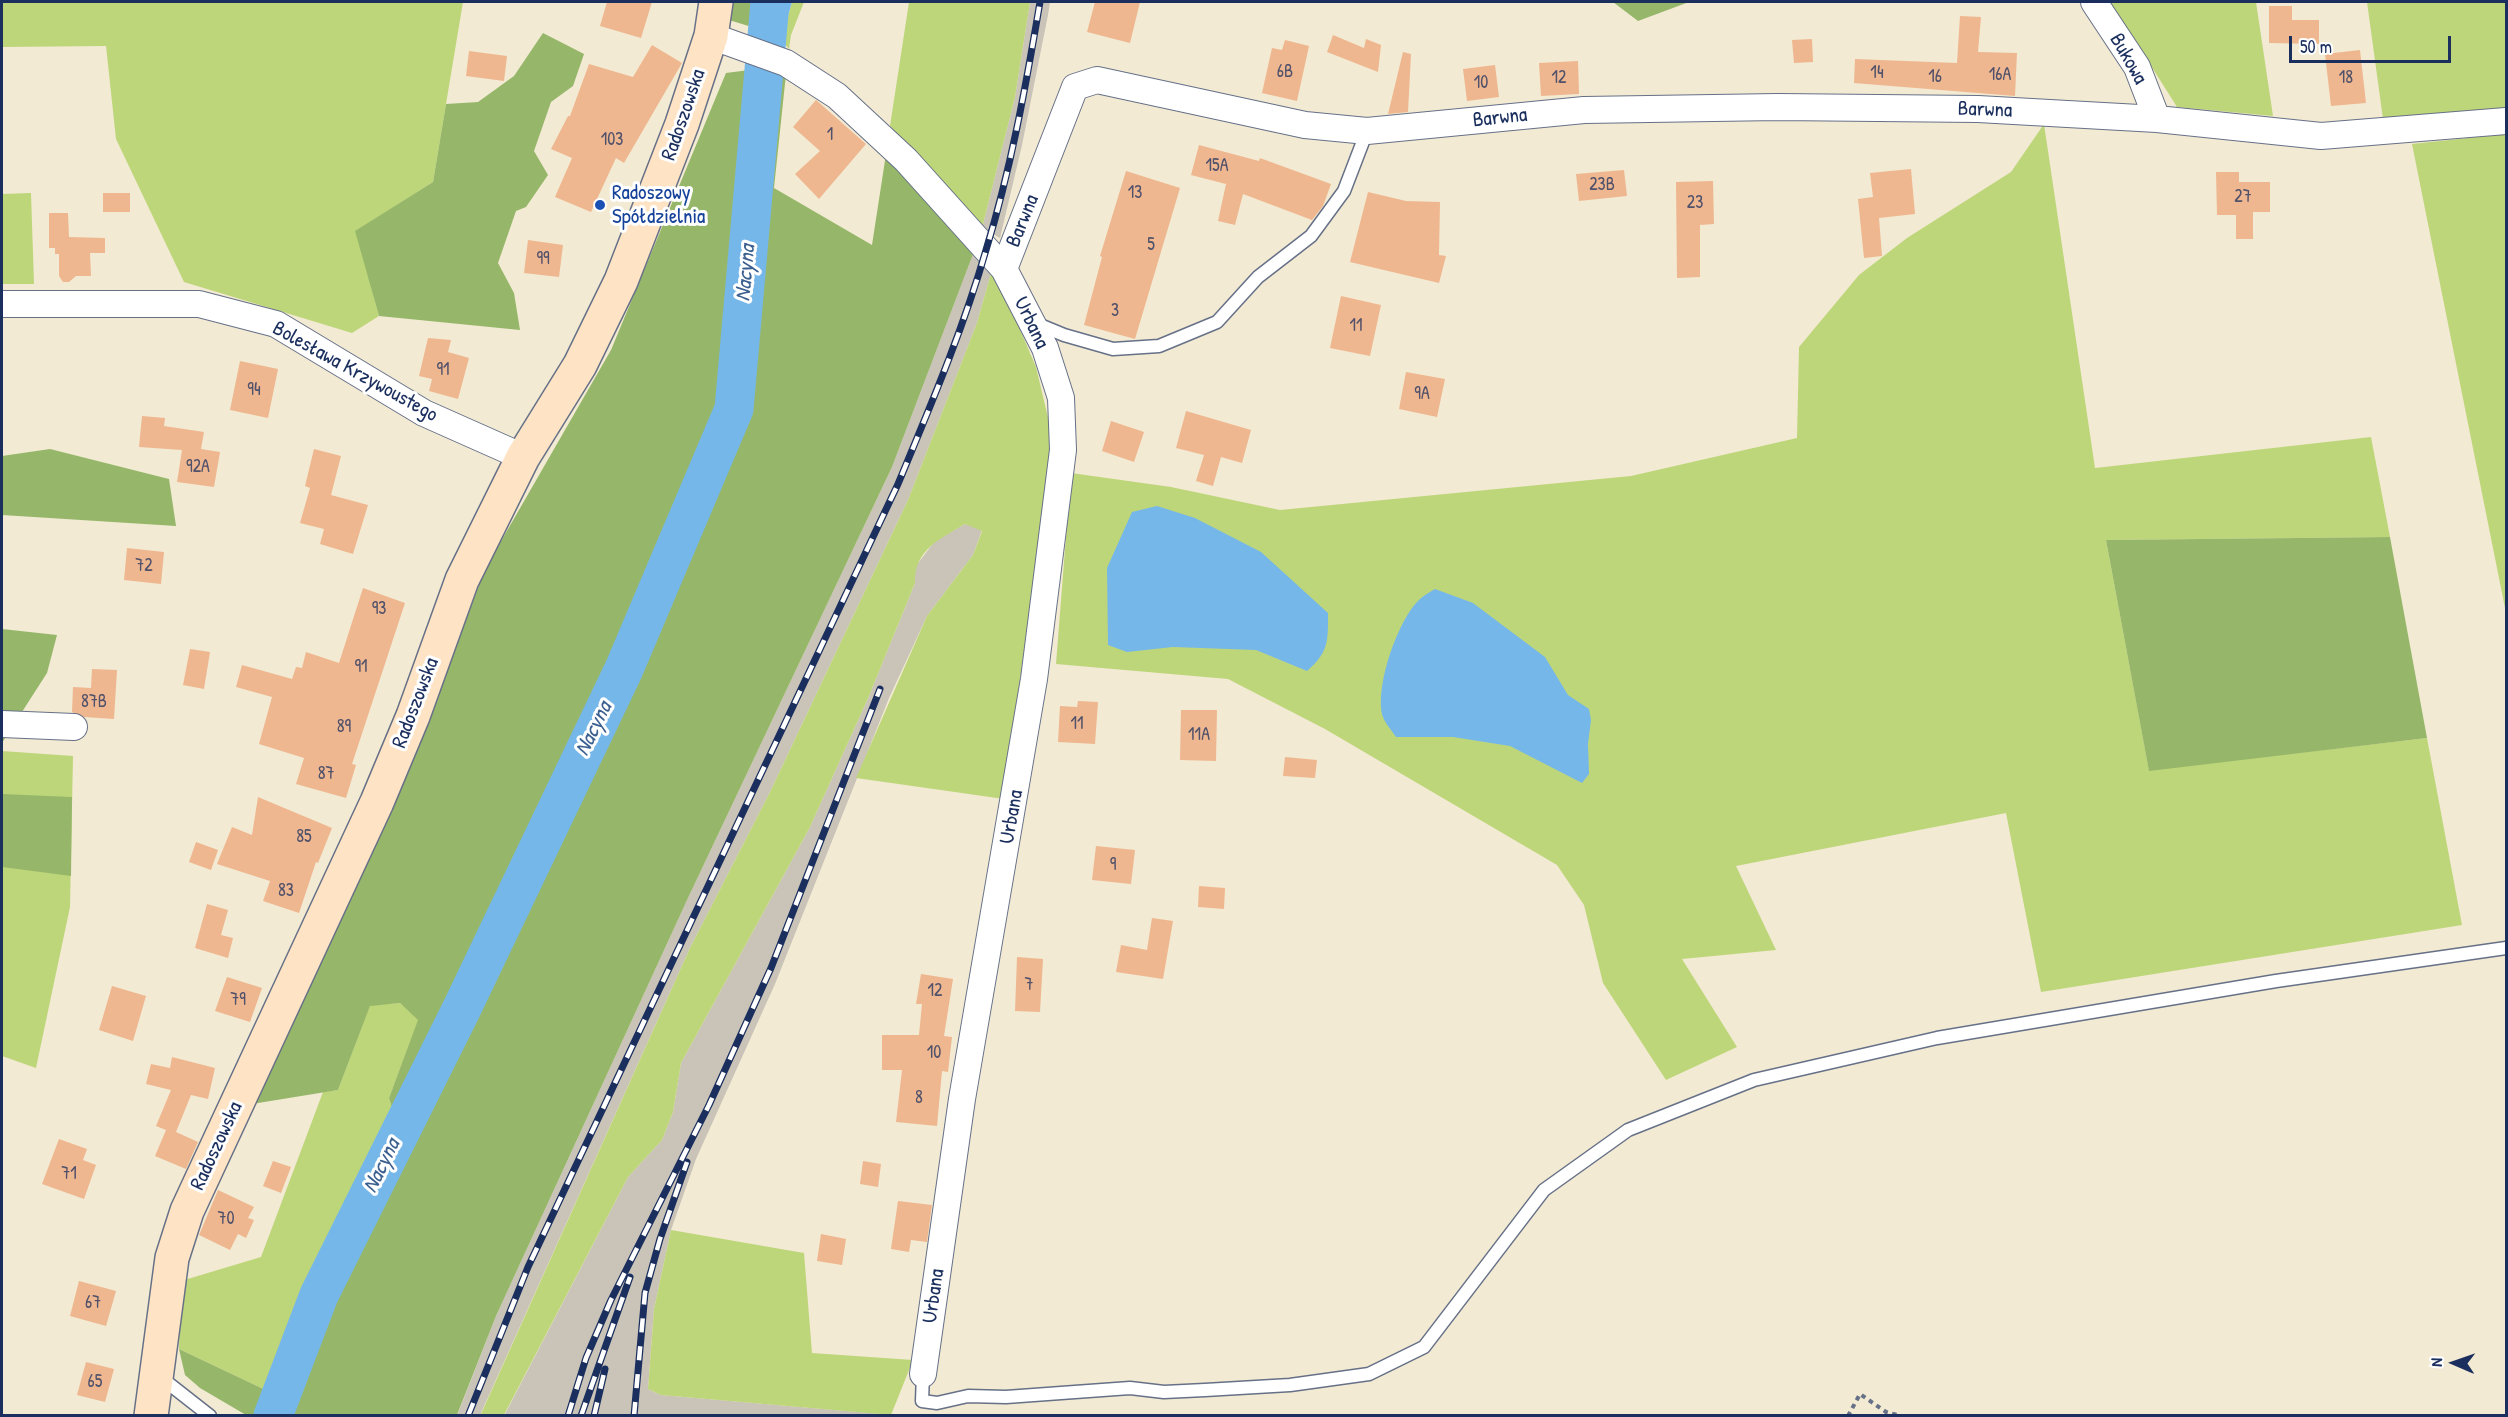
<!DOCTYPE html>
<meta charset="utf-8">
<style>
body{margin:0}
#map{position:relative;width:2508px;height:1417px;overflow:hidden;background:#f2ead3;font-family:"Patrick Hand",sans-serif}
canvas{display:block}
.frame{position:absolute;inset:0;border:3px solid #1b2f5e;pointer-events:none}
.north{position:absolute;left:2424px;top:1333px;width:60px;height:60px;-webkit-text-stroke:4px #fff;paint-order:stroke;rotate:272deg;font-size:16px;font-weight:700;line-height:24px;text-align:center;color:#1b2f5e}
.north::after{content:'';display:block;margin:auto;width:21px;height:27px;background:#1b2f5e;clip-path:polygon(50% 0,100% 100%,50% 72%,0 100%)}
.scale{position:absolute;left:2289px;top:36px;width:162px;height:27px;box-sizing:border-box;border:3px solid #1b2f5e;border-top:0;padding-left:8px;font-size:18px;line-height:21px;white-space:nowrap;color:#1b2f5e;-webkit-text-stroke:4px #fff;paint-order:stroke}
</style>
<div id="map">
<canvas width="2508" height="1417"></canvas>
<div class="frame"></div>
<div class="north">N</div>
<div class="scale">50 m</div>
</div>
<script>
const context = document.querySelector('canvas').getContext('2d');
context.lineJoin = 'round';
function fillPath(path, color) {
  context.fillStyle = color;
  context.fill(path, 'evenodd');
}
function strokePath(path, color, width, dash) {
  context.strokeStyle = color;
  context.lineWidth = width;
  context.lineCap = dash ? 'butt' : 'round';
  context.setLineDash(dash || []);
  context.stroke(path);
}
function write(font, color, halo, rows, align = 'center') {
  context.font = font + ' "Patrick Hand",sans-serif';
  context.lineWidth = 6;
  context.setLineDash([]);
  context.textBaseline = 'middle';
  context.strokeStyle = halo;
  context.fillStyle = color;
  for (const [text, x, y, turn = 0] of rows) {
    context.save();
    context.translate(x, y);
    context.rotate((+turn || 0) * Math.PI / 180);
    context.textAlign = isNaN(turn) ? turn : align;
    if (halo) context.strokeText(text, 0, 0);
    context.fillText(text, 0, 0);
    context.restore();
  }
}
fillPath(new Path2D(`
 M1030 2H1050L1048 15 1022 145 1000 238 982 228 1015 97Z
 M975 249 993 266 977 323 908 500 770 792 690 948 481 1413 483 1415 457 1416 496 1316 688 898 892 467Z
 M965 524 982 530 973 555 927 616 889 698 775 984 696 1159 671 1230 654 1309 648 1389 661 1395 893 1415 504 1416 628 1177 662 1140 673 1112 681 1063 810 827 869 696 915 583V567L935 541Z`), '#c9c3b8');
fillPath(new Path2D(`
 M2 2H463L433 182 356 231 379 316 352 333 184 282 116 139 106 46 2 47Z
 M792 2H804L791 35 789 49 781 40Z
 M909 2H1030L1015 97 982 228 890 126Z
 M2101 2H2256L2273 116 2177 107 2136 42 2114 21Z
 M2367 2H2506V111L2383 119Z
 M2044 124 2095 468 2371 437 2390 537 2106 540 2149 770 2427 738 2462 925 2041 992 2006 813 1736 866 1776 950 1682 959 1737 1047 1666 1080 1603 983 1584 905 1557 865 1325 729 1228 679 1056 664 1071 473 1171 487 1280 510 1631 476 1797 438 1799 347 1859 275 1907 238 2011 172Z
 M2506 134V613L2412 144Z
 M31 193 34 284H2V194Z
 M993 266 1036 367 1050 426 1049 464 1004 799 856 778 927 616 973 555 982 531 965 524C940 539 914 550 915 583L869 696 810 827 681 1063 673 1112 662 1140 628 1177 504 1415H483L481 1414 690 948 770 792 908 500 977 323Z
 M2 751 73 756 70 907 36 1068 2 1056Z
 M400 1003 419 1019 389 1098 396 1120 314 1282 274 1394 179 1349 181 1281 261 1257 323 1092 338 1090 370 1005Z
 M671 1230 804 1253 812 1353 913 1360 891 1415 661 1395 648 1389 654 1309Z`), '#bed67a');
fillPath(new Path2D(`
 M729 2H757L755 28 729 20Z
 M1613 2H1689L1638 21Z
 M543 33 584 54 573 86 551 102 534 151 548 175 526 207 516 211 498 263 514 293 520 330 379 316 355 231 433 182 446 104 478 102 514 76Z
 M757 69 726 407 619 664 396 1120 389 1098 418 1020 400 1003 370 1006 338 1090 252 1104 421 741 485 569 611 350 726 73Z
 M769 74H786L774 188 872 245 886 154 975 249 892 467 688 898 496 1316 457 1415 280 1416 435 1075 632 667 740 413Z
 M50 449 169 479 176 526 2 515V456Z
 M2390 537 2427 738 2149 771 2106 540Z
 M2 629 57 635 47 673 2 743Z
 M2 794 72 797 71 876 2 867Z
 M179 1349 274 1394 267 1415H246L200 1388 185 1375Z`), '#96b76a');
fillPath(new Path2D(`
 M757 2H792L781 40 755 28Z
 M1157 506 1195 518 1261 552 1328 613C1328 641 1329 652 1307 671L1256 650 1173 647 1127 652 1108 645 1107 568 1132 512Z
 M1435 589 1473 603 1545 657 1568 695 1589 709 1591 720 1588 744 1589 774 1582 783 1510 746 1453 737H1396C1392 731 1385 723 1383 717 1374 688 1398 619 1420 599 1424 595 1430 592 1435 589Z`), '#76b7ea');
strokePath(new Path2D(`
 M273 1416 319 1295 462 1008 624 669 734 409 770 2`), '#76b7ea', 39);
fillPath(new Path2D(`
 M607 2H652L641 38 600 26Z
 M1095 2H1140L1130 43 1087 32Z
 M2269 6H2292V20H2319V44L2269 43Z
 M1960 16 1981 17 1978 52 2017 53 2015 96 1854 83 1855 59 1957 63Z
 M1333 35 1364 48 1366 39 1381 45 1378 72 1327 52Z
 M1812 39 1813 62 1794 63 1792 40Z
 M1285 40 1309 46 1297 101 1262 93 1272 48 1282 50Z
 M652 45 682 63 624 163 616 158 591 212 555 197 572 158 551 149 568 116H570L589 64 633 77Z
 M2360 50 2366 103 2331 106 2325 54Z
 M469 51 507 56 504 81 466 76Z
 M1403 52 1411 54 1408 112 1388 114Z
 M1578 61 1579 94 1541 96 1539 63Z
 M1495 65 1499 97 1467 101 1463 69Z
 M816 100 866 144 819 199 795 174 820 151 793 127Z
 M1199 145 1259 161 1260 158 1331 184 1323 206 1312 220 1243 194 1235 225 1218 221 1226 184 1191 175Z
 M1911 169 1915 214 1879 218 1882 256 1864 258 1858 199 1873 197 1870 173Z
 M1624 170 1627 196 1579 201 1576 174Z
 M1126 171 1180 188 1135 339 1084 325 1102 257 1100 256Z
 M2216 172H2239V182H2270V212H2253V239H2236V215H2217Z
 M1713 181 1714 224 1700 225V277L1677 278 1676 182Z
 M1368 192 1406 201 1440 202 1439 255 1446 256 1439 283 1350 262Z
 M103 193H130V212H103Z
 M49 213H68L69 237 105 238V253H90L91 276H76L69 282H63L59 276V254H55V248H49Z
 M528 240 563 245 559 277 524 273Z
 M1341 296 1381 305 1370 356 1330 348Z
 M428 338 451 340 448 352 469 358 458 399 429 391 432 379 419 376Z
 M240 361 278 369 268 418 230 410Z
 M1406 372 1445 379 1437 417 1399 409Z
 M1186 411 1251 430 1242 463 1221 457 1213 486 1196 481 1204 455 1176 448Z
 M142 416 165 418 164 426 204 432 201 449 220 452 214 487 177 482 182 450 139 447Z
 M1111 421 1144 432 1134 462 1102 451Z
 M314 449 341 456 331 495 368 505 353 554 320 544 324 529 300 523 310 488 305 486Z
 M127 548 164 552 161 584 124 580Z
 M363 588 405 603 352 764 356 765 346 798 296 784 304 758 259 744 272 697 236 687 242 665 292 679 296 667 302 668 306 652 339 663Z
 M190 649 210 652 204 689 183 685Z
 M92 669 117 670 114 719 84 717 72 712 73 687 91 688Z
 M1078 701 1098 702 1095 744 1058 742 1060 706 1077 707Z
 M1181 710H1217L1216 761 1180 760Z
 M1285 757 1317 760 1315 778 1283 776Z
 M258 797 332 828 318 863 316 862 299 913 263 901 270 881 217 864 232 827 252 835Z
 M196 842 218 850 211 870 189 862Z
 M1096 846 1135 850 1131 884 1092 880Z
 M1199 886 1225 888 1224 909 1198 907Z
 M207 904 228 910 221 935 233 938 228 958 195 948Z
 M1152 918 1173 921 1163 979 1116 972 1121 945 1147 950Z
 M1017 957 1043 959 1040 1012 1015 1011Z
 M921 974 953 979 944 1036 952 1037 948 1072 942 1071 937 1126 896 1122 902 1070H882V1035H919L922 1004H916Z
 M227 977 262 988 250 1022 215 1011Z
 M112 986 146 996 133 1041 99 1030Z
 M172 1057 215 1068 208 1099 191 1095 176 1132 198 1142 186 1169 155 1156 166 1130 156 1126 171 1090 146 1084 151 1064 170 1068Z
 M59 1139 87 1149 83 1160 96 1165 84 1199 42 1184Z
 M273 1161 291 1167 281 1193 263 1186Z
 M863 1161 881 1164 878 1187 860 1184Z
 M218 1190 254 1207 248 1218 254 1220 246 1238 238 1234 230 1250 199 1235Z
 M898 1201 932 1205 927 1242 911 1240 909 1252 891 1249Z
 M821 1234 846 1239 842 1265 817 1261Z
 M79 1281 116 1291 106 1326 70 1316Z
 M86 1362 114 1369 105 1402 77 1395Z`), '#efb78f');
const lane = new Path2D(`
 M1035 323 1064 335 1113 349 1159 346 1217 322 1258 277 1311 236 1344 191 1367 131
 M923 1374 922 1401 937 1403 968 1396 1006 1397 1130 1388 1164 1392 1205 1390 1290 1385 1369 1374 1424 1347 1544 1190 1628 1130 1754 1080 1937 1038 2276 981 2506 948
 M159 1376 210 1416`);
const street = new Path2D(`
 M2094 2 2137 67 2157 119
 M711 36 786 63 837 96 906 160 1004 269 1045 348 1061 398 1063 450 1034 679 962 1099 923 1374
 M1004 269 1075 87 1097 80 1305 125 1367 131 1584 110 1778 107 1978 109 2157 119 2321 136 2506 121
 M2 304H199L276 324 424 413 523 457
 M2 724 74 727`);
const secondary = new Path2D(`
 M151 1416 172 1258 187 1211 377 802 413 716 462 580 523 457 580 365 621 281 682 124 711 36 716 2`);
strokePath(lane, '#667087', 15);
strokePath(street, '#667087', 28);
strokePath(secondary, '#667087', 36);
strokePath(new Path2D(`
 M1848 1416 1860 1394 1886 1412 1901 1416`), '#667087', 4, [4.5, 4.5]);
strokePath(lane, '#fff', 12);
strokePath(street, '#fff', 26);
strokePath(secondary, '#fee4c5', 33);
const rail = new Path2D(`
 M468 1416 528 1267 898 484C930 407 963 330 986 250 1011 169 1026 85 1040 2
 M568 1416 586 1358 611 1300 709 1105 771 968 880 689
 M581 1416 630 1277
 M594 1416 605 1369
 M634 1416 645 1293 660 1239 687 1162`);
strokePath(rail, '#1b2f5e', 7);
strokePath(rail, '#fff', 4.5, [14]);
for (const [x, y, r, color] of [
 [600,205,6,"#1a4fb4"]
]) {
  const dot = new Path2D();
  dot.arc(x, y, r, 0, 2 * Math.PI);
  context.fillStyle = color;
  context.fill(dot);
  strokePath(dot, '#fff', 2);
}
write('18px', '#50516a', null, [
 ["6B",1285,72],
 ["14",1877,73],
 ["16A",2000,75],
 ["16",1935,77],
 ["12",1559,78],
 ["18",2346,78],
 ["10",1481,83],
 ["1",830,135],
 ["103",612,140],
 ["15A",1217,166],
 ["23B",1602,185],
 ["13",1135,193],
 ["27",2243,197],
 ["23",1695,203],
 ["5",1151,245],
 ["99",543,259],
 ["3",1115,311],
 ["11",1356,326],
 ["91",443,370],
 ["94",254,390],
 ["9A",1422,394],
 ["92A",198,467],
 ["72",144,566],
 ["93",379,609],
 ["91",361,667],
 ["87B",94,702],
 ["11",1077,724],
 ["89",344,727],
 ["11A",1199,735],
 ["87",326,774],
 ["85",304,837],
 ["9",1113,865],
 ["83",286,891],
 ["7",1029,985],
 ["12",935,991],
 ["79",238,1000],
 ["10",934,1053],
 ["8",919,1098],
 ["71",69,1174],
 ["70",226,1219],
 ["67",93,1303],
 ["65",95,1382]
]);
write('21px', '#1b2f5e', '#fff', [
 ["Bukowa",2128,59,60],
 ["Barwna",1985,110,2],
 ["Radoszowska",684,115,-71],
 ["Barwna",1500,118,-6],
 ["Barwna",1023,221,-68],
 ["Urbana",1031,323,64],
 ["Bolesława Krzywoustego",355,372,29],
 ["Radoszowska",416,703,-69],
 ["Urbana",1012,817,-80],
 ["Radoszowska",217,1146,-65],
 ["Urbana",934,1296,-82]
]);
write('21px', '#164399', '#fff', [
 ["Radoszowy",612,193],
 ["Spółdzielnia",612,217]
], 'left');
write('italic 22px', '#3b5f8f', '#fff', [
 ["Nacyna",746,273,-85],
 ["Nacyna",594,729,-64],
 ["Nacyna",382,1166,-64]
]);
</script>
